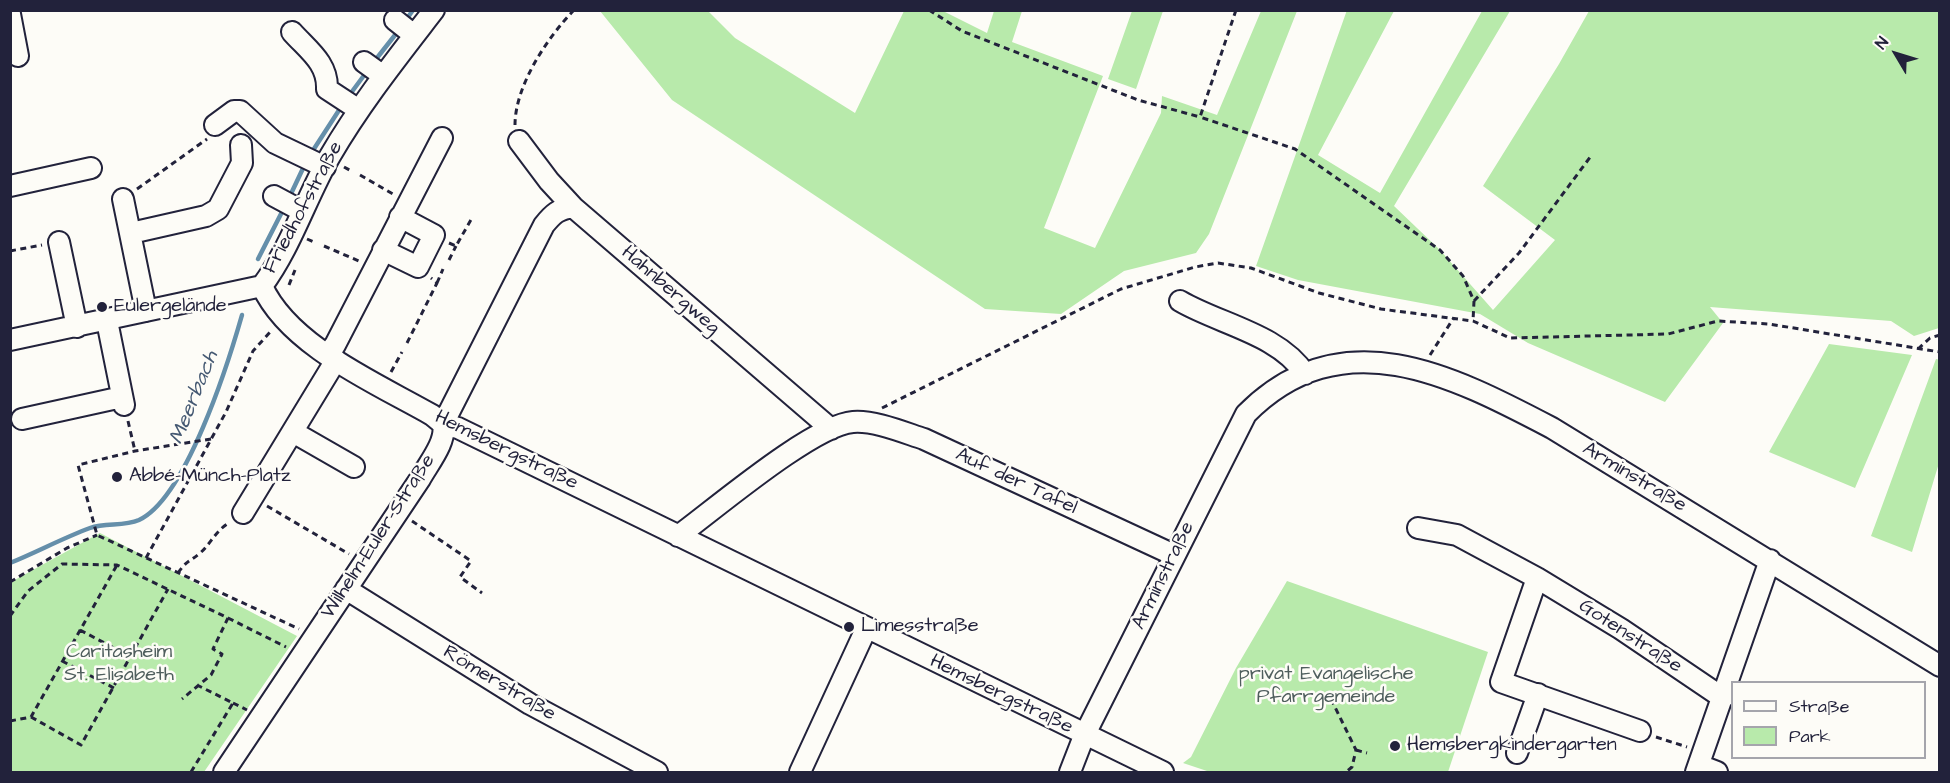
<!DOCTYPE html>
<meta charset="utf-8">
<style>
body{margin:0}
#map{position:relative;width:1950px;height:783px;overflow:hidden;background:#fdfcf7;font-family:"Architects Daughter",sans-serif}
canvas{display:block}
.frame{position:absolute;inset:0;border:12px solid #22223b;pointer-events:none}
.legend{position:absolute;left:1731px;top:681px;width:195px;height:78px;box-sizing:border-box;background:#fdfcf7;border:2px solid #a5a5ac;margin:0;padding:8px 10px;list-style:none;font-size:18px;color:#22223b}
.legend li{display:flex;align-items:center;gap:12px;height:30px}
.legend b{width:30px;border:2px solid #a5a5ac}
.north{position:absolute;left:1866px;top:24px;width:60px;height:60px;-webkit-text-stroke:4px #fdfcf7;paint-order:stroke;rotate:308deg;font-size:16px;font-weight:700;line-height:24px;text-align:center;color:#22223b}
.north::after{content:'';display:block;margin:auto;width:21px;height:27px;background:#22223b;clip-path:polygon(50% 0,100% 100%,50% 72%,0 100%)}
</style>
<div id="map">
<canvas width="1950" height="783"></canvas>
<div class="frame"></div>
<ul class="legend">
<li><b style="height:8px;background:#fdfcf7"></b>Straße</li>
<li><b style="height:16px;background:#b8eaab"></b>Park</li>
</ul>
<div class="north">N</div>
</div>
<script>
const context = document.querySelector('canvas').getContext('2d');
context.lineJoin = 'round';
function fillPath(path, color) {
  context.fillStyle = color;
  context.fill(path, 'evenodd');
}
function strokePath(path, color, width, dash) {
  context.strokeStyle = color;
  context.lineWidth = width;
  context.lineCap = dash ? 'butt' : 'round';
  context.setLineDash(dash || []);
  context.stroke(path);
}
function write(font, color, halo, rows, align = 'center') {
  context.font = font + ' "Architects Daughter",sans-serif';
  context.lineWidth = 5;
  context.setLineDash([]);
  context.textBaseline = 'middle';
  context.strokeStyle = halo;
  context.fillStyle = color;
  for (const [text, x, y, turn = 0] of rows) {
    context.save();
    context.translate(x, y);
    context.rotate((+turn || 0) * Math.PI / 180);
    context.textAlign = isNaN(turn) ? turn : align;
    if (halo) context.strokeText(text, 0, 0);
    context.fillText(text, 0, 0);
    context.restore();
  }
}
fillPath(new Path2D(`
 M1347 10 1394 11 1318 155 1380 193 1482 11H1510L1394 206 1440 250 1493 310 1555 240 1483 186 1559 64 1589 11H1939V328L1914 336 1891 321 1710 307 1723 323 1665 402 1528 343 1480 314 1298 280 1256 266Z
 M600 11H708L735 38 855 113 904 11H943L987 33 994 11H1022L1012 42 1103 76 1044 228 1095 248 1161 113 1162 96 1217 115 1261 11H1297L1209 234 1196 253 1124 271 1061 314 985 309 672 100Z
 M1132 11H1163L1136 89 1108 79Z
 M1829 344 1912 355 1855 488 1769 452Z
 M1936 359 1940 360 1939 463 1912 552 1871 536Z
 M100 533 297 636 204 772H11V582Z
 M1287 581 1488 652 1448 772H1210L1183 763 1191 757 1236 668Z`), '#b8eaab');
strokePath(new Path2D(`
 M406 20 413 10
 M373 63 399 30
 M348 97 368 70
 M310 155 343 104
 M289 198 306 162
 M258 259 284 208
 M10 563C37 552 63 538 90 528 106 522 123 527 139 520 186 498 228 364 242 315`), '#658faa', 4.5);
const minor = new Path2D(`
 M10 14 18 56
 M395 20 414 35
 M292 32C308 50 328 63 327 89L359 110
 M364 62 382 75
 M215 125 234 111H240L275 143 325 167
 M519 141 549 181 573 207 831 429
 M10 186 91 168
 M274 196 302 211
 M123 199 146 311
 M131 233 206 216 218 209 242 163 241 145
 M59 242 77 327
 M383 250 418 267 434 235 400 217
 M262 286C289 346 376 383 432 415L443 424 458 428 1163 772
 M1180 301C1219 324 1279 334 1305 374
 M107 321 124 405
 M10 340 262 286C291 247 306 198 330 156 361 103 397 58 434 10
 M328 354 335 345 442 138
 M22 419 122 397
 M293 432 354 467
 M243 513 336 360
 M1418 528 1457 535 1537 578 1621 629 1723 698
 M678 536C715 509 813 425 853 422 874 420 905 433 924 439L1174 555
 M1537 578 1501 682 1640 731
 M346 589 530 704 657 772
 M1517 753 1538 694
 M1699 765 1717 772
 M224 772 420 479C428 464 447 442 443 424L544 225C553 214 558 209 573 207
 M800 772 866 629
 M1070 772 1084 736 1246 414C1341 318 1451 375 1552 428L1940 666
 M1696 772 1770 560`);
strokePath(minor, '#22223b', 24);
strokePath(new Path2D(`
 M929 10 962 31 1138 100 1200 117
 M1236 10 1200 117 1295 149 1440 250 1463 276 1474 301 1473 321
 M515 125C515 86 547 38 574 10
 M344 167 353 172
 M360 175 393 194
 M137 189 207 139
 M307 239 316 243
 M449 243 456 246 472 218
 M324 246 359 261
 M10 251 42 245
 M449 260 456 246
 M437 283 443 269
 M289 285 295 270
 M1474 301 1519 253 1591 156
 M407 343 437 283 431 278
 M1918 349 1930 338 1940 335
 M1430 355 1453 319
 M391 372 402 352
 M882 408 1121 289 1195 267 1218 263 1251 268 1319 293 1381 309 1473 321 1510 338 1668 334 1718 321 1769 324 1940 352
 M128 421 135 451
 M211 439 135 451 78 465 97 535 299 629
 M267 506 349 554
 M412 521 471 561 460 577 482 593
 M146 558 226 412 253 351 272 330
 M178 573C186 561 189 562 199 554 211 544 215 531 229 523
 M10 582 67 548 97 535
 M10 616 28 591 62 564 117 565 228 618 213 649 222 654 211 675 182 699
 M228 618 286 647
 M80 630 131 657
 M62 661 114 688
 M1331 699 1356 750 1352 767 1346 772
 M233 703 247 710
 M31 717 81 745 168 589
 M10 721 31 717 117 565
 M1656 737 1687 747
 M1356 750 1367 753
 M191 772 233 703 197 685`), '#22223b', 3, [6, 4.5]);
strokePath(minor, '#fdfcf7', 20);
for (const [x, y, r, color] of [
 [102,307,6,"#22223b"],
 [117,477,6,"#22223b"],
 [849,627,6,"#22223b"],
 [1395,746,6,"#22223b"]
]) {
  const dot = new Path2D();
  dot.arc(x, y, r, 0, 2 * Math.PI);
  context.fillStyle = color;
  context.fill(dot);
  strokePath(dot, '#fdfcf7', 2);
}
write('20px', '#22223b', '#fdfcf7', [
 ["Friedhofstraße",304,208,-62],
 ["Hahnbergweg",670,291,41],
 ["Hemsbergstraße",506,451,26],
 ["Arminstraße",1634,478,31],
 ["Auf der Tafel",1016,482,25],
 ["Wilhelm-Euler-Straße",379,537,-57],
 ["Arminstraße",1164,576,-64],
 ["Gotenstraße",1630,637,33],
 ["Römerstraße",499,684,31],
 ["Hemsbergstraße",1001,695,26]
]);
write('20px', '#22223b', '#fdfcf7', [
 ["Eulergelände",114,307],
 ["Abbé-Münch-Platz",129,477],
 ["Limesstraße",861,627],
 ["Hemsbergkindergarten",1407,746]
], 'left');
write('20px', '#4f5e5d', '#fdfcf7', [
 ["Caritasheim",119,653],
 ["St. Elisabeth",119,676],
 ["privat Evangelische",1326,675],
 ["Pfarrgemeinde",1326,698]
]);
write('italic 21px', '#445872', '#fdfcf7', [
 ["Meerbach",195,398,-68]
]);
</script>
